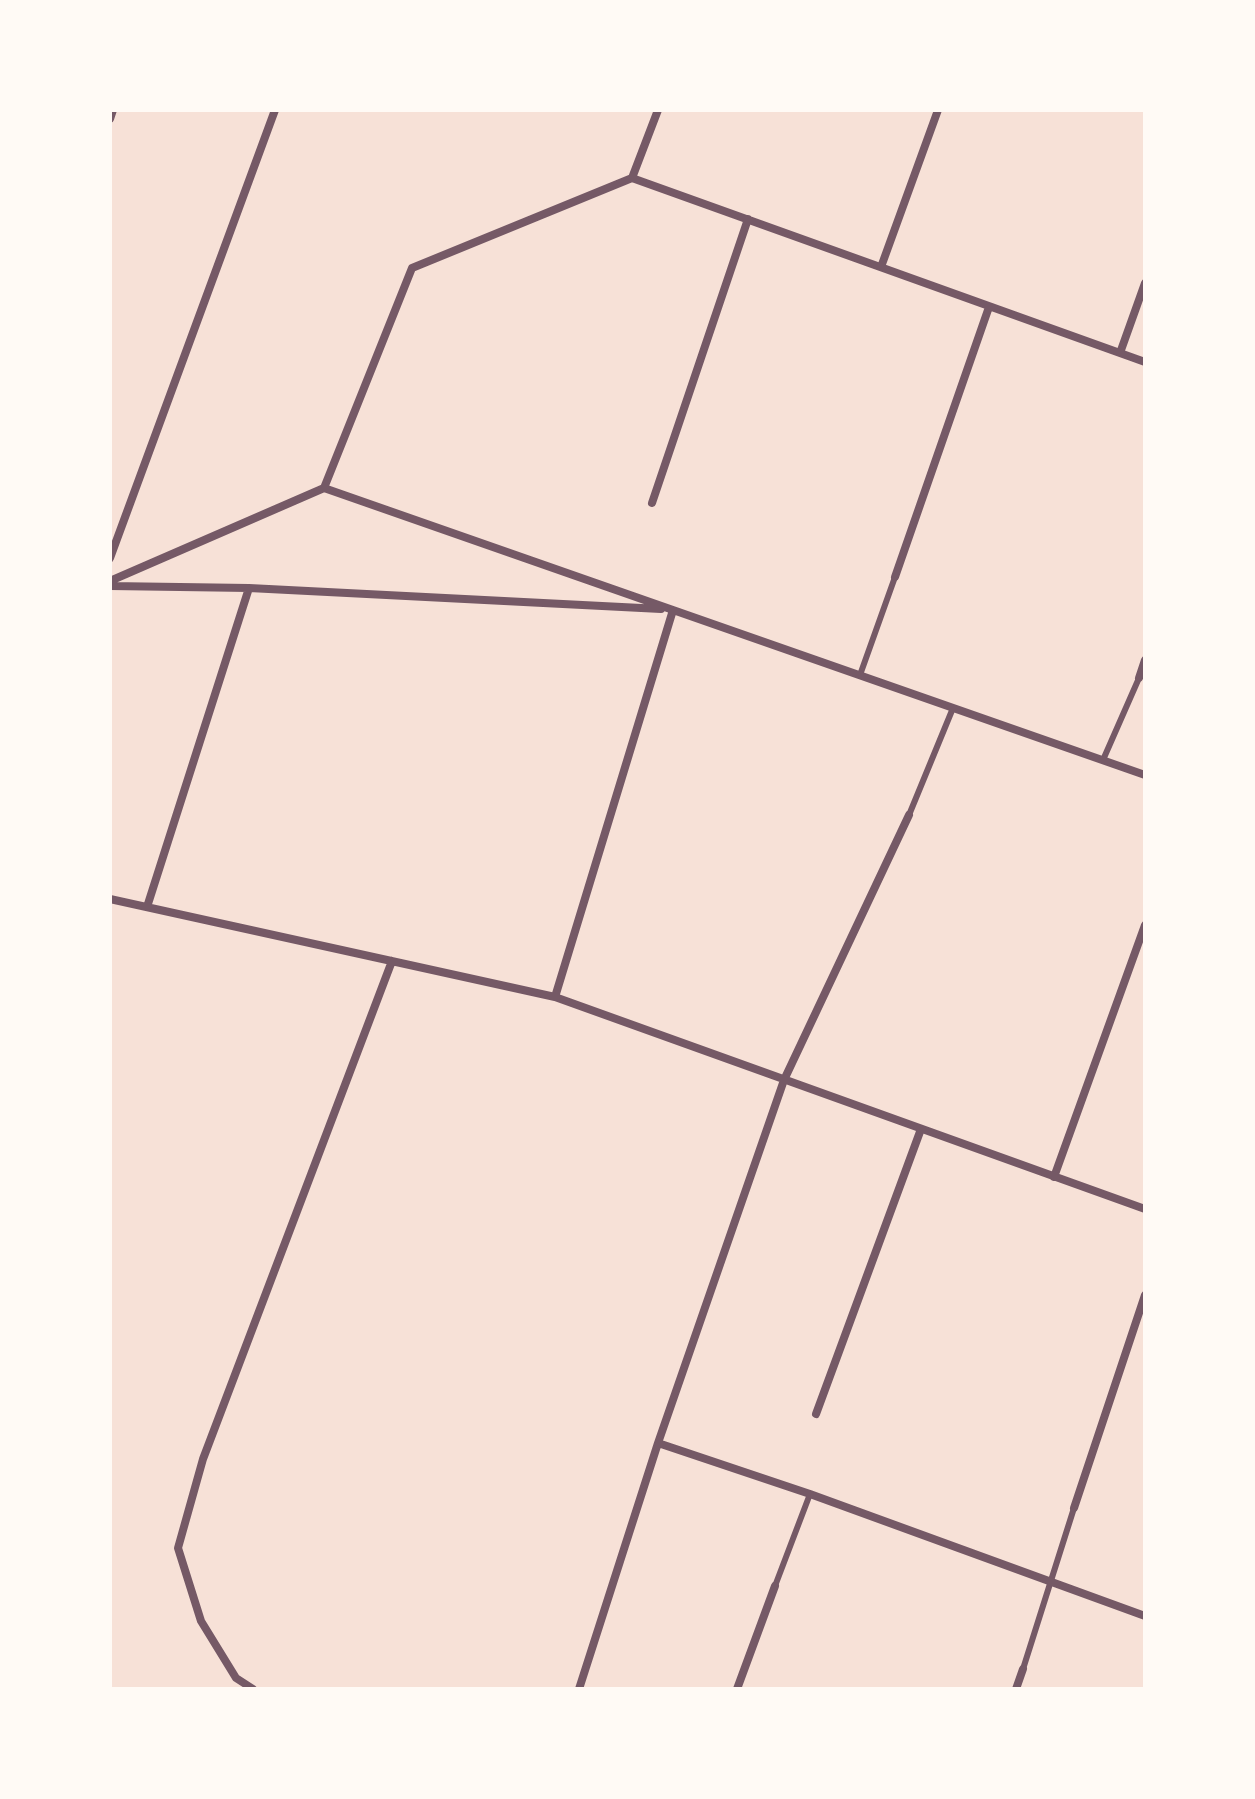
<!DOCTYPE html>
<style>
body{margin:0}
#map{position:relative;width:1255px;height:1799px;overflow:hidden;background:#f7e1d7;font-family:"Public Sans",sans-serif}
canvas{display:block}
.frame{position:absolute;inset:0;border:112px solid #fffaf5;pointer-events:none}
</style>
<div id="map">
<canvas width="1255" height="1799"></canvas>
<div class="frame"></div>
</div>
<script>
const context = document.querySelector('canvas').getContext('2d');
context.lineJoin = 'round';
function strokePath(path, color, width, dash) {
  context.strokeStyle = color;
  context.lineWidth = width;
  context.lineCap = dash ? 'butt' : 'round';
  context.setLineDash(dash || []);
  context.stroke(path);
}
strokePath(new Path2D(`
 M860 675 895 577
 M1103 760 1139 678
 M909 815 953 708
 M775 1586 810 1494
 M1023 1669 1074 1508`), '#755966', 6);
strokePath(new Path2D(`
 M110 119 113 110
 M632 178 1145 362
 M632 178 658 110
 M881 267 938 110
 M1120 353 1145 283
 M324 488 412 268 632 178
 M652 503 748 219
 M110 558 275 110
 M895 577 989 307
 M110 581 324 488 1145 775
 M110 586 249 588 661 609
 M1139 678 1145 660
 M110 899 555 997 1145 1209
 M147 907 249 588
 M555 997 673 610
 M1054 1177 1145 925
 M816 1414 921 1129
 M658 1443 810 1494 1145 1616
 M1074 1508 1145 1295
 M253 1689 236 1678 201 1621 178 1548 203 1459 392 961
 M579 1689 658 1443 784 1080 909 815
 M737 1689 775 1586
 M1016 1689 1023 1669`), '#755966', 8);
</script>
